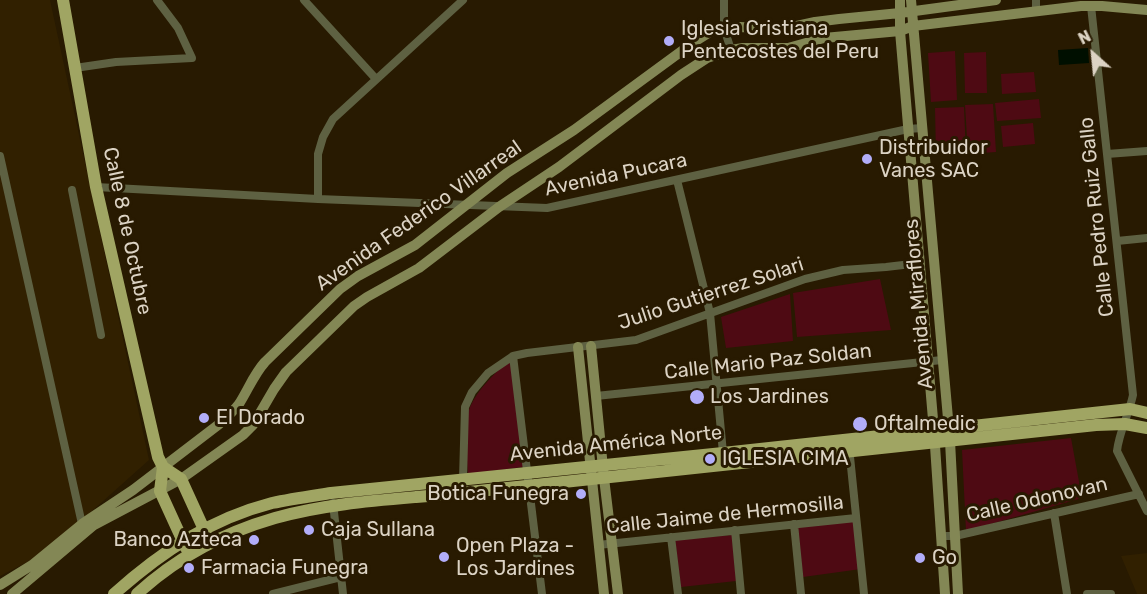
<!DOCTYPE html>
<meta charset="utf-8">
<style>
body{margin:0}
#map{position:relative;width:1147px;height:594px;overflow:hidden;background:#281a01;font-family:Rubik,sans-serif}
canvas{display:block}
.north{position:absolute;left:1063px;top:24px;width:60px;height:60px;-webkit-text-stroke:4px #281a01;paint-order:stroke;rotate:333deg;font-size:16px;font-weight:700;line-height:24px;text-align:center;color:#dcd3c4}
.north::after{content:'';display:block;margin:auto;width:21px;height:27px;background:#dcd3c4;clip-path:polygon(50% 0,100% 100%,50% 72%,0 100%)}
</style>
<div id="map">
<canvas width="1147" height="594"></canvas>
<div class="north">N</div>
</div>
<script>
const context = document.querySelector('canvas').getContext('2d');
context.lineJoin = 'round';
function fillPath(path, color) {
  context.fillStyle = color;
  context.fill(path, 'evenodd');
}
function strokePath(path, color, width, dash) {
  context.strokeStyle = color;
  context.lineWidth = width;
  context.lineCap = dash ? 'butt' : 'round';
  context.setLineDash(dash || []);
  context.stroke(path);
}
function write(font, color, halo, rows, align = 'center') {
  context.font = font + ' Rubik,sans-serif';
  context.lineWidth = 6;
  context.setLineDash([]);
  context.textBaseline = 'middle';
  context.strokeStyle = halo;
  context.fillStyle = color;
  for (const [text, x, y, turn = 0] of rows) {
    context.save();
    context.translate(x, y);
    context.rotate((+turn || 0) * Math.PI / 180);
    context.textAlign = isNaN(turn) ? turn : align;
    if (halo) context.strokeText(text, 0, 0);
    context.fillText(text, 0, 0);
    context.restore();
  }
}
fillPath(new Path2D(`
 M0 0H50L149 460 45 553 0 576Z
 M1147 553V594H1137L1121 556Z`), '#312000');
fillPath(new Path2D(`
 M955 51 957 100 931 102 928 53Z
 M986 52 987 93H965L964 53Z
 M1034 72 1036 92 1002 94 1001 74Z
 M1039 99 1041 118 997 121 995 103Z
 M993 104 996 152 968 154 965 105Z
 M964 107 966 154 936 155 935 108Z
 M1033 123 1035 144 1003 147 1001 126Z
 M880 279 891 330 797 337 793 293Z
 M790 294 793 341 726 348 721 317Z
 M510 359 523 467 468 474C467 454 463 425 470 407 478 389 496 372 510 359Z
 M1071 438 1082 498 966 531 962 450Z
 M857 521 861 569 803 577 797 527Z
 M732 535 736 581 681 587 675 540Z`), '#4e0a13');
fillPath(new Path2D(`
 M1088 48 1089 63 1059 65 1058 50Z`), '#000f00');
strokePath(new Path2D(`
 M304 0 376 79
 M724 0V28L731 50
 M1036 0V12
 M1091 6 1133 395C1129 414 1119 432 1117 451L1147 511
 M75 68 116 62 192 58 178 28 157 0
 M1107 154 1147 151
 M0 156 82 524
 M677 180 710 313 723 453
 M96 187 318 199 547 208 908 129 922 128
 M72 190 101 335
 M318 199V154L323 137 333 119 463 0
 M1117 241 1147 238
 M513 356C522 435 533 515 542 594
 M596 396 942 360
 M849 447 864 594
 M463 479 465 407 472 392 488 373 513 356 527 353 636 340 805 279 843 270 886 267 920 263
 M333 503 343 594
 M1054 513 1067 594
 M794 524 801 594
 M735 530 741 594
 M942 536H955L1139 494
 M671 537 678 594
 M598 545 856 518
 M273 594 341 577
 M1087 594H1111`), '#5e6142', 8);
strokePath(new Path2D(`
 M900 0V31L934 431 945 594
 M911 0 950 441 958 594
 M591 346 604 478 618 594
 M578 347 604 594
 M0 585 32 565 82 524 133 490 218 425C226 418 233 412 239 404 248 390 254 374 265 362L340 289 358 276 415 245 507 173 574 130 694 42 710 32 724 28 740 27 783 29 815 22 839 19 900 13 996 0
 M12 594 94 525 181 479 243 435 253 425 274 389 286 372 354 306 367 297 419 268 499 207 559 167 681 75 707 58 731 50 743 48H788L824 38 900 31 913 26 1081 6H1102L1147 10`), '#838755', 10);
strokePath(new Path2D(`
 M63 0 96 187 158 457 163 467 181 479 207 536
 M163 467 160 491 186 548
 M114 594C161 552 210 519 272 503 291 499 312 496 331 493L723 453 1130 409 1147 413
 M137 594C176 558 223 533 275 518 321 505 369 501 416 497 462 493 508 488 554 483 735 464 916 445 1096 425L1125 424 1147 428`), '#a0a563', 12);
for (const [x, y, r, color] of [
 [669,41,6,"#b2adf9"],
 [867,159,6,"#b2adf9"],
 [697,397,8,"#b2adf9"],
 [204,418,6,"#b2adf9"],
 [860,424,8,"#b2adf9"],
 [710,459,6,"#b2adf9"],
 [581,494,6,"#b2adf9"],
 [309,530,6,"#b2adf9"],
 [254,540,6,"#b2adf9"],
 [444,557,6,"#b2adf9"],
 [920,558,6,"#b2adf9"],
 [189,568,6,"#b2adf9"]
]) {
  const dot = new Path2D();
  dot.arc(x, y, r, 0, 2 * Math.PI);
  context.fillStyle = color;
  context.fill(dot);
  strokePath(dot, '#281a01', 2);
}
write('20px', '#dcd3c4', '#281a01', [
 ["Iglesia Cristiana",681,29],
 ["Pentecostes del Peru",681,52],
 ["Distribuidor",879,148],
 ["Vanes SAC",879,171],
 ["Los Jardines",710,397],
 ["El Dorado",216,418],
 ["Oftalmedic",874,424],
 ["IGLESIA CIMA",722,459],
 ["Botica Funegra",569,494,"right"],
 ["Caja Sullana",321,530],
 ["Banco Azteca",242,540,"right"],
 ["Open Plaza -",456,546],
 ["Los Jardines",456,569],
 ["Go",932,558],
 ["Farmacia Funegra",201,568]
], 'left');
write('20px', '#dcd3c4', '#281a01', [
 ["Avenida Pucara",616,175,-12],
 ["Avenida Federico Villarreal",419,216,-35],
 ["Calle Pedro Ruiz Gallo",1097,217,-96],
 ["Calle 8 de Octubre",127,231,78],
 ["Julio Gutierrez Solari",711,294,-18],
 ["Avenida Miraflores",919,304,-95],
 ["Calle Mario Paz Soldan",768,362,-6],
 ["Avenida América Norte",616,444,-6],
 ["Calle Odonovan",1037,500,-13],
 ["Calle Jaime de Hermosilla",725,515,-6]
]);
</script>
